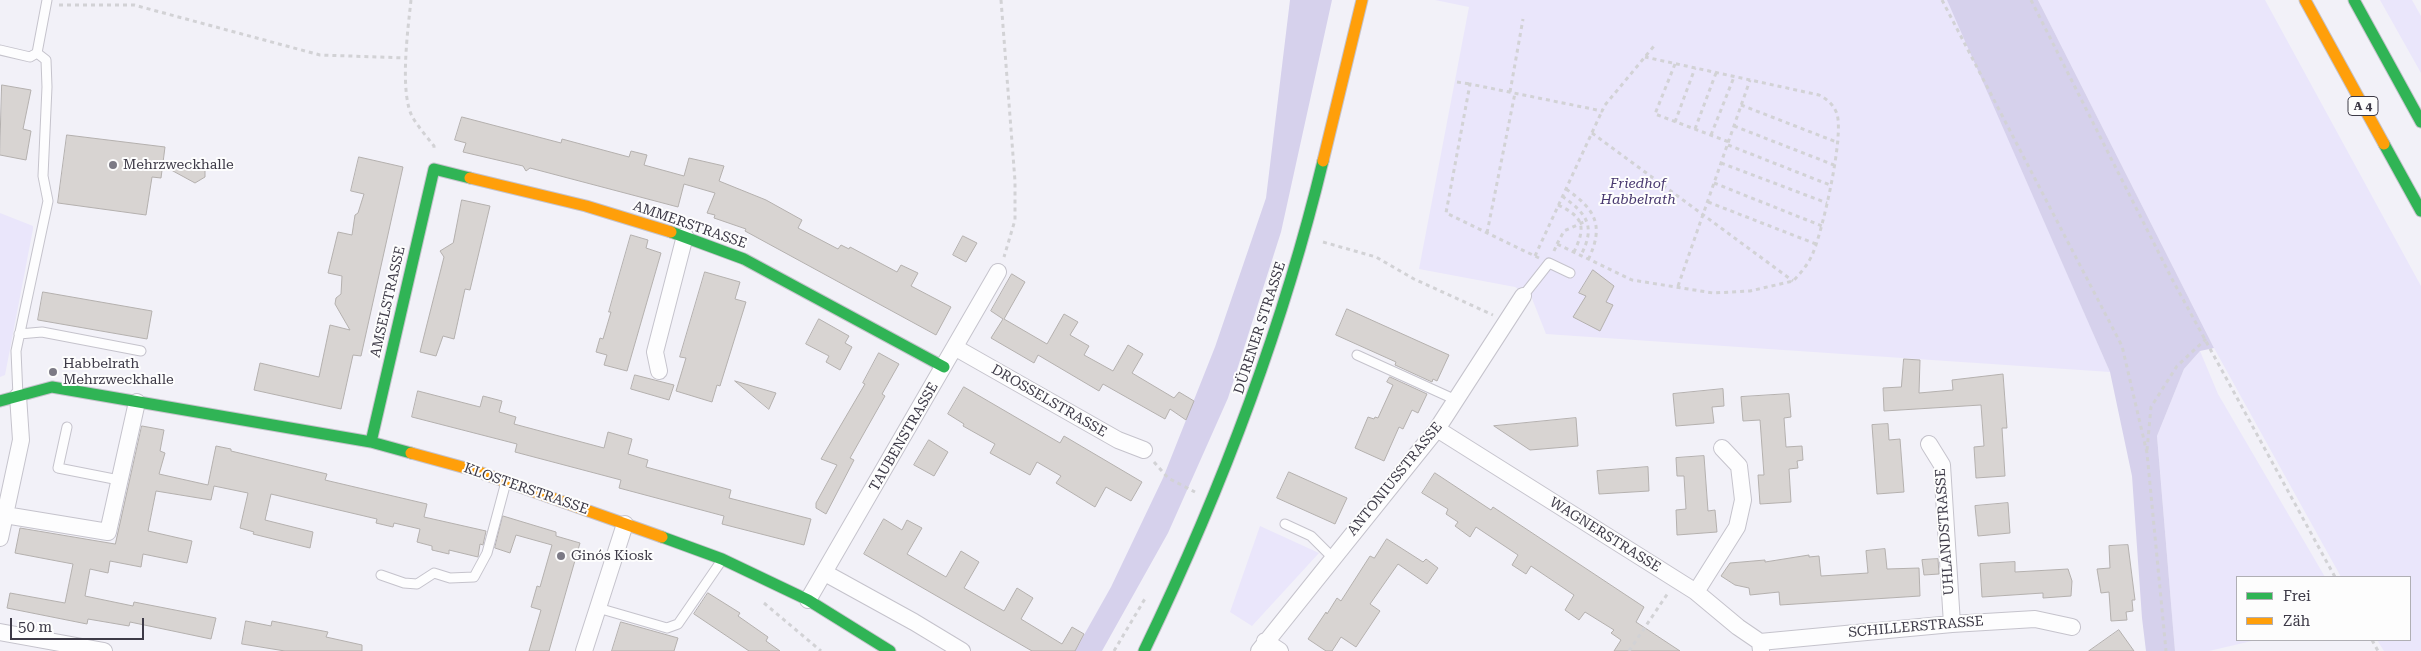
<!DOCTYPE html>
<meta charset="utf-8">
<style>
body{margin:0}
#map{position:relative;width:2421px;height:651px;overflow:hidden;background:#f2f1f8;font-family:"Roboto Serif",serif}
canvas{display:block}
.legend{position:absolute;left:2236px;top:576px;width:175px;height:65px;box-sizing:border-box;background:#fdfdfd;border:1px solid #b0afb4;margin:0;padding:6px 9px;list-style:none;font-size:15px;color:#3d3a47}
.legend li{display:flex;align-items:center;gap:10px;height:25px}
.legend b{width:25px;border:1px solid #b0afb4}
.scale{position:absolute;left:10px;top:618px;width:134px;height:22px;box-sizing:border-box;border:2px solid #3d3a47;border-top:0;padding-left:6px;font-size:15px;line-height:18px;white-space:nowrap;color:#3d3a47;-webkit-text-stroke:4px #fdfdfd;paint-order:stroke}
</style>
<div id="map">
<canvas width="2421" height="651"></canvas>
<ul class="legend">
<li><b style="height:6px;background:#30b455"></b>Frei</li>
<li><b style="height:6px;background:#ff9f0a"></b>Zäh</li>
</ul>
<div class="scale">50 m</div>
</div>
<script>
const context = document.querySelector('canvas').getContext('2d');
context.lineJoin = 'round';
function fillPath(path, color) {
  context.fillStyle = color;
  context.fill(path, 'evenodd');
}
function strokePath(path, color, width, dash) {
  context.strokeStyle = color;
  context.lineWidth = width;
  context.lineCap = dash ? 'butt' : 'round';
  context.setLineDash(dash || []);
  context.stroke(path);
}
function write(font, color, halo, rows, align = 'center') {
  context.font = font + ' "Roboto Serif",serif';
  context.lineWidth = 4;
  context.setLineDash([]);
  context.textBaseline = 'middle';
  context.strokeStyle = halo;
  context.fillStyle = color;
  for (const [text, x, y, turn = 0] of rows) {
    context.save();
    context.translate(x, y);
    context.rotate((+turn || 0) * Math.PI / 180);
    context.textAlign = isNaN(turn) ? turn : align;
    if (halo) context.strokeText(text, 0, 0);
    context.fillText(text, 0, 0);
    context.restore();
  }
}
fillPath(new Path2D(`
 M1435 0H1949L2110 372 1546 334 1531 296 1515 287 1419 269 1469 7Z
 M2038 0H2265L2421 286V651H2384L2377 640H2410V577H2341L2214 348Z
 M2380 0H2412L2421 16V73Z
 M0 213 33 226V229L5 375 0 377Z
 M2200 351 2218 394 2325 577H2237V640H2256L2209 651H2175L2157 436 2184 369Z
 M1260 526 1319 553 1252 626 1230 612Z`), '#eae6fb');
fillPath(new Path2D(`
 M1290 0H1332L1281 232 1228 398 1168 533 1102 651H1075L1111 587 1163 478 1215 347 1266 198Z
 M1947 0H2038L2214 348 2200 351 2184 369 2157 436 2175 651H2146L2142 618 2132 476 2110 372Z`), '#d6d1ec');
const building = new Path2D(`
 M2 85 31 90 23 129 31 131 26 160 0 155Z
 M462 117 561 143 562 139 629 157 631 151 647 155 644 165 684 176 689 158 724 166 719 181 766 200 802 220 798 228 838 249 841 245 849 249 850 247 897 272 901 265 918 273 911 286 951 307 936 335 745 231 746 229 714 218 715 215 707 213 715 193 684 184 678 207 530 168 526 171 523 166 463 152 466 143 455 140Z
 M67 135 165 147 161 178 152 177 146 215 58 203Z
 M359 157 403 167 361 356 353 355 341 409 254 390 260 363 319 377 330 325 350 330 335 304 336 298 341 294 342 276 328 273 338 232 352 235 355 215 358 213 364 194 351 191Z
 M194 159 205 165V177L195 183 173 171Z
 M462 200 490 206 470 290 465 289 454 339 443 336 436 356 420 352 444 257 440 251 453 243Z
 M631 235 648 240 646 248 661 253 627 371 604 365 607 355 596 352 600 338 603 339 611 312H609Z
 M963 236 977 243 966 262 953 255Z
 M1593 270 1614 286 1606 302 1613 305 1600 331 1573 317 1586 296 1579 293Z
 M705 272 740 282 735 299 746 302 720 386 717 385 712 402 676 391 686 358 680 357Z
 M1012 274 1025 282 1004 319 1047 344 1064 314 1078 322 1070 335 1089 346 1084 355 1113 371 1128 345 1143 354 1132 373 1174 398 1179 392 1194 401 1186 420 1170 409 1165 419 1103 384 1099 391 1038 355 1034 363 991 338 1003 319 991 311Z
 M43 292 152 311 147 339 38 320Z
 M1347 309 1449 355 1437 381 1433 379 1432 382 1395 365 1396 362 1336 335Z
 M819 319 849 336 845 343 852 347 840 370 826 362 829 356 806 344Z
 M879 353 899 364 882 394 885 396 850 458 854 460 826 514 816 508V503L837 465 821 459 865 384 863 383Z
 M1904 359 1920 360 1919 393 1953 390 1952 380 2003 374 2007 428H2002L2005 476 1976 478 1974 447 1984 446 1981 405 1884 411 1883 388 1901 387Z
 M635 375 674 385 669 400 631 389Z
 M1390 377 1427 394 1418 413 1412 410 1403 429 1399 427 1384 461 1355 448 1368 417 1374 419 1375 417 1378 418 1393 385 1387 382Z
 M735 381 776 393 769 409Z
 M964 387 1060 443 1064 436 1142 482 1131 501 1106 487 1095 507 1056 483 1061 476 1037 462 1030 475 990 453 995 444 963 426 964 424 948 414Z
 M1723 389 1724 406 1712 407 1714 423 1676 426 1673 394Z
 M418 391 480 407 483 396 502 401 499 412 516 417 514 424 604 448 608 432 632 439 628 454 648 460 646 467 731 490 729 498 811 519 804 545 722 524 724 516 619 488 621 480 515 452 517 444 412 417Z
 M1789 394 1791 417 1784 418 1786 447 1802 446 1803 460 1797 461 1798 468 1789 469 1791 502 1760 504 1758 475H1764L1760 420 1743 421 1741 397Z
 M1576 418 1578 446 1530 450 1494 426Z
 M1888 424 1889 440 1900 439 1904 492 1877 494 1872 425Z
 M142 426 164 430 160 451 165 453 159 474 208 485 216 446 231 449V451L327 474 325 480 427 504 424 517 486 531 483 545 480 544 478 557 449 550V554L432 550V546L417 542 420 529 394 523 393 527 376 523 377 519 271 494 265 520 313 532 310 548 253 534 254 532 240 528 248 493 214 486 211 500 156 491 148 531 192 541 187 563 143 554 141 567 110 561 108 573 90 569 85 596 133 606 134 602 216 618 211 639 130 622 129 626 88 619 87 624 7 608 10 593 65 603 73 564 15 553 20 528 115 544Z
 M929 440 948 452 934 476 914 465Z
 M1704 456 1708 511 1715 510 1717 532 1677 535 1676 510 1686 509 1684 476H1677L1676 458Z
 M1648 467 1649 491 1599 494 1597 471Z
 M1289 472 1347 498 1335 524 1277 498Z
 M1435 473 1491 510 1493 507 1644 607 1636 622 1680 651H1614L1621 640 1611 633 1614 630 1585 612 1579 620 1565 610 1574 595 1531 566 1526 574 1512 565 1518 555 1476 527 1470 537 1455 526 1458 522 1446 514 1448 509 1422 493Z
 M2008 503 2010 533 1978 536 1975 506Z
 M503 516 556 532V536L580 543 549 651H529L541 610 531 607 537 586 540 587 552 545 516 535 510 553 495 548Z
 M884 519 902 530 907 520 922 528 907 554 946 577 961 551 979 562 964 588 1004 611 1017 588 1033 598 1021 619 1062 644 1072 627 1084 634 1075 651H1032L864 554Z
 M1387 539 1423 562 1426 559 1438 568 1427 584 1398 564 1370 604 1380 611 1356 647 1341 637 1332 651H1326L1308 639 1326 612 1327 614 1337 598 1341 601 1370 556 1374 558Z
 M2128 545 2135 600H2132L2133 611 2126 612 2127 620 2111 621 2109 592 2101 593 2097 569 2110 568 2109 546Z
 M1885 549 1887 569 1919 568 1920 596 1780 605 1779 592 1750 595 1749 588 1735 585 1721 576 1730 563 1765 560V562L1809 555V557L1819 556 1821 576 1868 573 1866 551Z
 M1938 559 1939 574 1924 575 1922 560Z
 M2015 562V572L2068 569 2072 581 2071 596 2043 598V593L1982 597 1980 564Z
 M708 593 740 613 738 616 768 637 766 641 780 651H749L694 614Z
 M246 621 271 626 272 621 328 632 326 637 362 645V651H285L242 644Z
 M621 622 678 638 674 651H612Z
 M2119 630 2134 651H2089Z`);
fillPath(building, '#d8d4d2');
strokePath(building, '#b4b0ae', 1);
const lane = new Path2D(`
 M0 50 30 57 37 53 47 0
 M1523 296 1549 263 1570 273
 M19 334 42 332 141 351
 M1357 355 1456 400
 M18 396 16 351 48 201 43 176 47 87 46 60 37 53
 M67 427 58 468 119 480
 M1285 524 1311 536 1332 557
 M381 575 404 583 417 584 434 573 450 578 474 577 487 553 506 482
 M598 608 667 628 678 624 722 560`);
const street = new Path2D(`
 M956 348 1118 440 1144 450
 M659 371 655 352 685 236
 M1437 429 1696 592 1738 627 1760 642 1761 651
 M1929 444 1942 465 1952 624
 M5 515 108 532 137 402
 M0 538 21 440 18 396
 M825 573 914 622 962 651
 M1696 592 1737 527 1743 500 1739 466 1722 448
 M808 600 998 272
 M0 632 104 651
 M1265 641 1280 651
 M1760 642 1952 624 2035 619 2072 627
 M584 651 625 524
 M1259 651 1437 429 1523 296`);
const fast = new Path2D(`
 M2354 0 2421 122
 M2384 144 2421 211
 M671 232 744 259 944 367
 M0 401 52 387 371 442 411 453
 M371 442 434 169 470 178
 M662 537 722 559 808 600 890 651
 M1144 651C1220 493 1282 331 1323 161`);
const slow = new Path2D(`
 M2305 0 2384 144
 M1323 161 1362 0
 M470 178 586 206 671 232
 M411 453 473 470 662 537`);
strokePath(lane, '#c5c3cc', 11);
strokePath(street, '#c5c3cc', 18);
strokePath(fast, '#c5c3cc', 13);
strokePath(slow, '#c5c3cc', 13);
strokePath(new Path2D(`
 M411 0C408 29 399 94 413 118 419 128 427 137 434 146V151
 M1001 0 1015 181V220L1004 257
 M1942 0 2122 346 2147 453 2166 651
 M2031 0 2173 281 2335 577
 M59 5H134L320 55 407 58
 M1675 64 1655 114 1729 142
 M1457 82 1470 84
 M1510 92 1523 19
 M1741 105 1839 143
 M1675 122 1695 68
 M1734 126 1834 165
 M1695 129 1716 73
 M1592 133 1793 281
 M1711 135 1734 77
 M1728 145 1830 185
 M1721 163 1827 203
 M1714 183 1822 226
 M1566 189C1595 209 1605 225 1588 260
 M1562 196C1587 214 1596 226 1581 255
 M1708 202 1816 244
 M1558 205C1584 217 1586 227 1574 252
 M1487 233 1515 93
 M1323 242 1376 257 1414 279 1493 315
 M1557 244 1564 231 1586 221
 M1554 251 1557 244 1632 280 1713 293 1750 291 1793 281C1801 273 1809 263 1813 253 1823 229 1844 137 1837 114 1834 105 1827 99 1819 95L1645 57
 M1535 256 1602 111
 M1539 258 1446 213 1470 84 1602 111 1605 105 1654 46
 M1678 286 1750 80
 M2147 450 2151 407 2177 366 2206 339
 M1154 462 1168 478 1195 492
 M764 603 821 651
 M2372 640 2378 651
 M1114 651 1146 597
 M1629 651 1668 593`), '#d2d2d5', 3, [4, 4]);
strokePath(lane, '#fdfdfe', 9);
strokePath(street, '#fdfdfe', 16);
strokePath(fast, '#30b455', 11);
strokePath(slow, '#ff9f0a', 11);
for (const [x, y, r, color] of [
 [113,165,5,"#7c7a85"],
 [53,372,5,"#7c7a85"],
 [561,556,5,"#7c7a85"]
]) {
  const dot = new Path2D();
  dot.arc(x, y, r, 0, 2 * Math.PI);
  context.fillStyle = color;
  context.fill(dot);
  strokePath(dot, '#fdfdfd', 2);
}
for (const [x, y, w] of [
 [2363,106,30]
]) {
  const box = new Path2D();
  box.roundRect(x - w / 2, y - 9.5, w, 19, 4);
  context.fillStyle = '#fdfdfd';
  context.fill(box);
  strokePath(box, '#3d3a47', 1);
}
write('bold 12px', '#3d3a47', null, [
 ["A 4",2363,106]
]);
write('14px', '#3d3a47', '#fdfdfd', [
 ["Mehrzweckhalle",123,165],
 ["Habbelrath",63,364],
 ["Mehrzweckhalle",63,380],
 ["Gino´s Kiosk",571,556]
], 'left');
write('italic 14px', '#47376e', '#fdfdfd', [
 ["Friedhof",1638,184],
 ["Habbelrath",1638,200]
]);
write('14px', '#3d3a47', '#fdfdfd', [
 ["AMMERSTRASSE",690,225,19],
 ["AMSELSTRASSE",388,302,-77],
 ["DÜRENER STRASSE",1260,328,-72],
 ["DROSSELSTRASSE",1049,401,30],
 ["TAUBENSTRASSE",904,437,-60],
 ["ANTONIUSSTRASSE",1395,479,-51],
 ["KLOSTERSTRASSE",526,489,19],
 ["UHLANDSTRASSE",1945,532,-94],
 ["WAGNERSTRASSE",1605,535,32],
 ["SCHILLERSTRASSE",1916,627,-5]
]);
</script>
